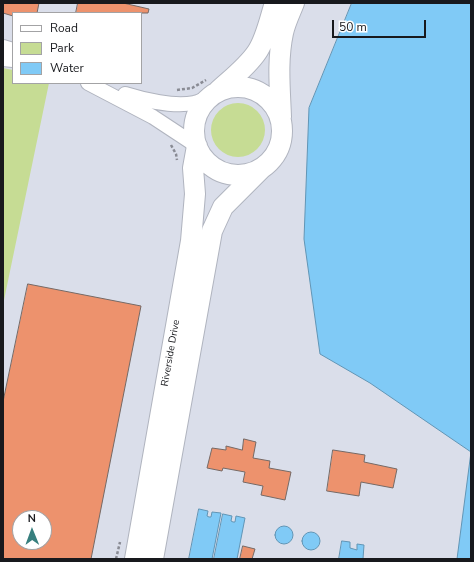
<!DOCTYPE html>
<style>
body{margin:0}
#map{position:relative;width:474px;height:562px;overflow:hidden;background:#dadeea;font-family:"Nunito Sans",sans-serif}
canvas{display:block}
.frame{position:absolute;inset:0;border:4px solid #18191d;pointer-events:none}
.legend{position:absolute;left:12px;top:12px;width:130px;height:72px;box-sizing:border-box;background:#fff;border:1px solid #a3a3a5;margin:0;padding:5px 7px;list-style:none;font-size:12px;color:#18191d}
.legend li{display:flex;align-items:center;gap:8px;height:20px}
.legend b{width:20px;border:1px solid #a3a3a5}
.north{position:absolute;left:12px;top:510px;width:40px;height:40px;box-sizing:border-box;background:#fff;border:1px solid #a3a3a5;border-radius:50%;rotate:359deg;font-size:11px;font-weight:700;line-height:16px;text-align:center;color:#18191d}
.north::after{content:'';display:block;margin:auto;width:14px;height:18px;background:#377f7e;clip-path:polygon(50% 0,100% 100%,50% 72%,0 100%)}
.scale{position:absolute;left:332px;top:20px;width:94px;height:18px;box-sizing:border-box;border:2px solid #18191d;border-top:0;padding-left:5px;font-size:12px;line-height:14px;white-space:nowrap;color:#18191d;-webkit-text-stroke:3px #fff;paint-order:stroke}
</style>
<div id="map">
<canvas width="474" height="562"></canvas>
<div class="frame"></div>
<ul class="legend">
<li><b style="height:5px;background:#fff"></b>Road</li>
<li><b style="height:11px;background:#c6dc94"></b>Park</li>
<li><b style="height:11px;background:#80caf6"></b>Water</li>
</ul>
<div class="north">N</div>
<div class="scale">50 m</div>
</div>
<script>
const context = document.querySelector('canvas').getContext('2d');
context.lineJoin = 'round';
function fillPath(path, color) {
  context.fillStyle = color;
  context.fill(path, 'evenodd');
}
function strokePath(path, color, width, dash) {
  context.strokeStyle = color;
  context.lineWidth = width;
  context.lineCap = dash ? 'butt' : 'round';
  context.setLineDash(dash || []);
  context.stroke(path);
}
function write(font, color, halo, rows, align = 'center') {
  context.font = font + ' "Nunito Sans",sans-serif';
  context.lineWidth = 4;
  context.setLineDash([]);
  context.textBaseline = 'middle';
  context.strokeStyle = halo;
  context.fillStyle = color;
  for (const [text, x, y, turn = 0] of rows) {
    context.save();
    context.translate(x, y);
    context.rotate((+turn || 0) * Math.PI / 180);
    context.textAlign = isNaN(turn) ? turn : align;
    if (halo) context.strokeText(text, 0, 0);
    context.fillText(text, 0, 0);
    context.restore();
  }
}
fillPath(new Path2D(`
 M3 68 13 70V83H49L3 305Z
 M211 130a27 27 0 1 1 54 0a27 27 0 1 1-54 0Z`), '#c6dc94');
const water = new Path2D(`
 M352 3H471V559H457L471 452 370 383 320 354 304 239 309 108Z
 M199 509 208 511 207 516 209 517H211L212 512 221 513 212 559H189Z
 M223 514 232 516 231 521 233 522H235L236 516 245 518 237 559H214Z
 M275 535a9 9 0 1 1 18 0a9 9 0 1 1-18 0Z
 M302 541a9 9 0 1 1 18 0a9 9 0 1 1-18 0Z
 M342 541 350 542V548L357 550V544L364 545 363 559H339Z`);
fillPath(water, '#80caf6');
strokePath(water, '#6195b5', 1);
const building = new Path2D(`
 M3 3H39L37 13H13V16L3 13Z
 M78 3H123L149 9 148 13H76Z
 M28 284 141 306 91 559H3V402ZM20 518H44V542H20Z
 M244 439 256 442 253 458 270 461 269 468 291 472 285 500 261 495 263 486 243 482 245 472 223 468 222 471 207 468 212 448 226 450V446L242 450Z
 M333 450 365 455 364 462 397 469 393 488 361 482 359 496 327 491Z
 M243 546 255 549 252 559H240Z`);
fillPath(building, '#ed926d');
strokePath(building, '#756965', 1);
const minor = new Path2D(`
 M3 47 13 50
 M3 59 13 60
 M88 83 153 117 197 146
 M125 94C144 100 174 107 194 103 201 102 208 97 214 94`);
const highway = new Path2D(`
 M194 131a44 44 0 1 1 88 0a44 44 0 1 1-88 0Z
 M218 91C231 79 247 67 257 52 266 39 270 18 275 3
 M281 117C280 89 277 61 283 33 285 23 290 13 294 3
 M135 559 191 241 195 194 193 168 197 146
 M153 559 212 231 223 207 262 168`);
strokePath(minor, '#b0b4bf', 16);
strokePath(highway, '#b0b4bf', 22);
strokePath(new Path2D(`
 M177 90 192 88 206 80
 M171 145 176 154 177 160
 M116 559 120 542`), '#898b94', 2.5, [3, 2]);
strokePath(minor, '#fff', 14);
strokePath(highway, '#fff', 20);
write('10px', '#18191d', '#fff', [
 ["Riverside Drive",171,353,-80]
]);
</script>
